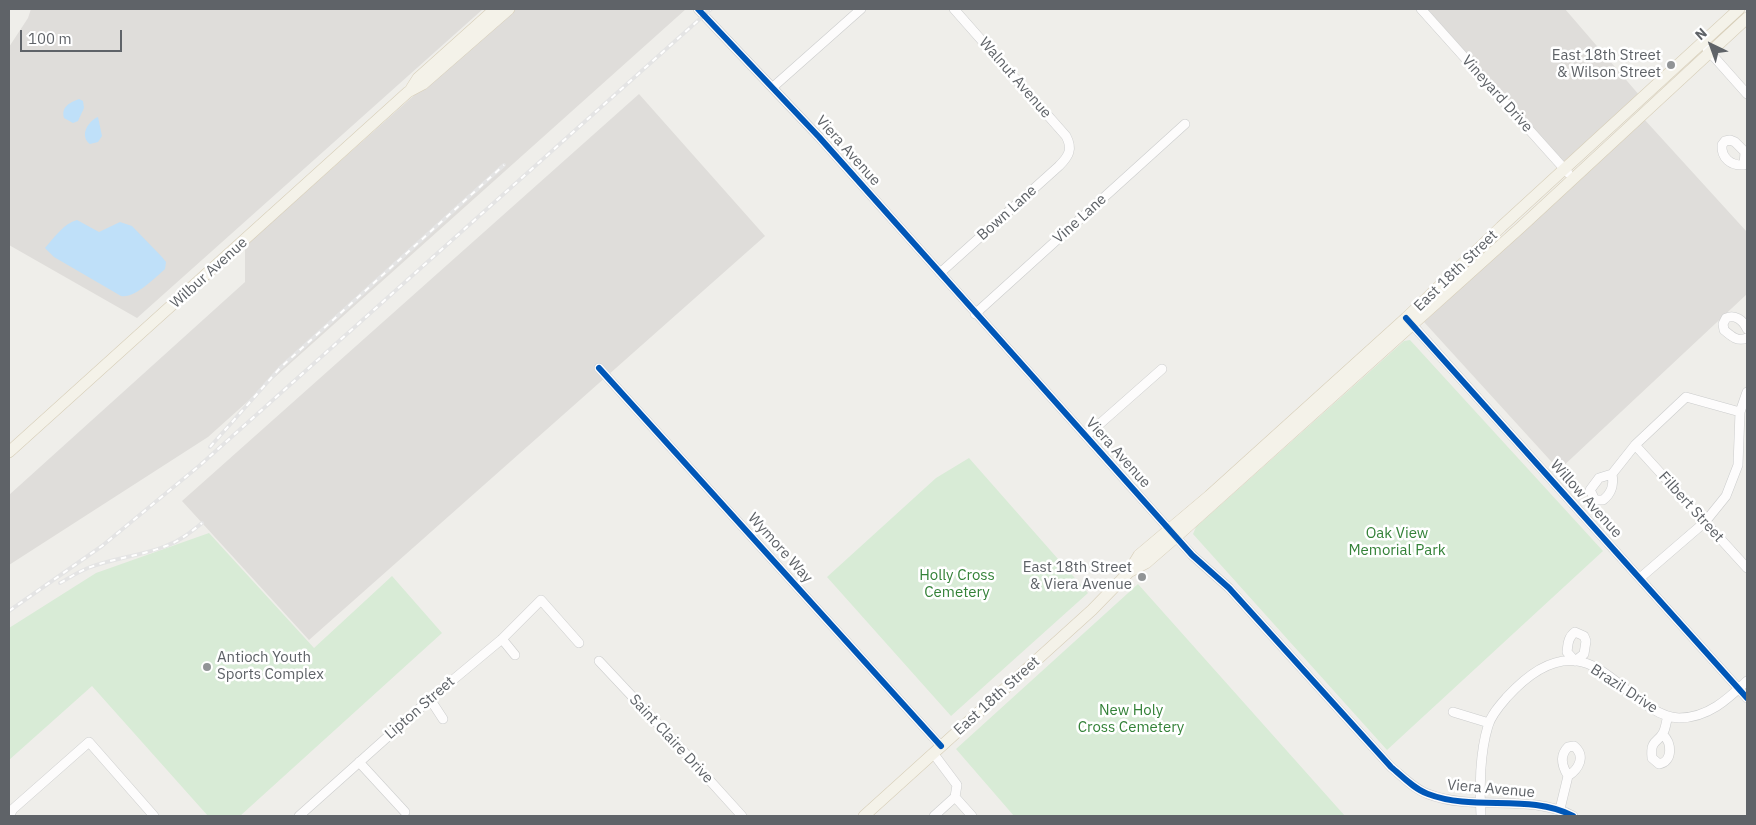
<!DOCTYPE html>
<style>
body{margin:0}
#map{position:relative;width:1756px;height:825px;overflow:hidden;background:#efeeea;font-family:"IBM Plex Sans",sans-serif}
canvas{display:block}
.frame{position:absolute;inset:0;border:10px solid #5f6368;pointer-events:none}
.north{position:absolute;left:1686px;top:20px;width:50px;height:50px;-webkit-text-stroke:4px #fff;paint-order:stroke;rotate:318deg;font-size:14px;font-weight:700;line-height:20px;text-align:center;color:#5f6368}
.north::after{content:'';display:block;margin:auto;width:18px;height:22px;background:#5f6368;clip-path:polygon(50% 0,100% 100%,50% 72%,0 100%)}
.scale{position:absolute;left:20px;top:30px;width:102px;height:22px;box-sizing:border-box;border:2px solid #5f6368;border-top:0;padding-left:6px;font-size:15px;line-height:18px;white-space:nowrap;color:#5f6368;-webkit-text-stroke:4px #fff;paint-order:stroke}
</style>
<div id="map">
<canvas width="1756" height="825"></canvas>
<div class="frame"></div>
<div class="north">N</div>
<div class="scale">100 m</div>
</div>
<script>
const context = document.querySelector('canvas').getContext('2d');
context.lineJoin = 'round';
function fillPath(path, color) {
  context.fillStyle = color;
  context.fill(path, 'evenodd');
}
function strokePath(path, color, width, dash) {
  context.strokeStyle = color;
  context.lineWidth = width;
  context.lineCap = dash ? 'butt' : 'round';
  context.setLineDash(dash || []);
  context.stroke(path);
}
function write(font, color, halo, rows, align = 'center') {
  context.font = font + ' "IBM Plex Sans",sans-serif';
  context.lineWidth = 5;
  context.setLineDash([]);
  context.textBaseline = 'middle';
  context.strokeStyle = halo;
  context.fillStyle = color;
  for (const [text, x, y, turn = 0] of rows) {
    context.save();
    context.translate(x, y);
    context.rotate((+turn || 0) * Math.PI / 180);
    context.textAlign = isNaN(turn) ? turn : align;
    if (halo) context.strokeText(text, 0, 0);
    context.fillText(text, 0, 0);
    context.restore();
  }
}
fillPath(new Path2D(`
 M31 9H483L137 318 9 245V47L28 18Z
 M511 9H686L208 437 9 565V495L245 282V246Z
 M1427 9H1565L1640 96 1566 164Z
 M639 94 765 236 309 640 182 501Z
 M1644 119 1747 232V294L1559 470 1424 322Z`), '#dfddda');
fillPath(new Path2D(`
 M1410 340 1603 551 1387 750 1193 534 1196 527 1404 341Z
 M969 458 1088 593 951 716 827 577 936 478Z
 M209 533 314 648 392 576 442 633 240 816H208L92 686 9 760V628L96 573Z
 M1138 584 1345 816H1014L956 749Z`), '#d8ebd6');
fillPath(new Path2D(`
 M79 99 83 101 84 108 78 121 73 123 64 118C61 107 69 103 79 99Z
 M98 117 102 136 98 142 90 144C79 136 88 121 98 117Z
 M77 220 99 232 120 222 132 226 162 257 166 262 165 269C155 278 134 299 121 296L54 257 45 248C54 238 64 223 77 220Z`), '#bfe0f9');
const minor = new Path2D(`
 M698 9 819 137 1192 555 1229 588 1391 767C1402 776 1414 789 1428 794 1475 812 1529 793 1573 816
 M1421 9 1568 173
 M1707 49 1747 94
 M773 87 861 9
 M1730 140 1735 142 1745 152 1744 165C1731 166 1721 158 1722 145L1725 141Z
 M940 273 1059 166C1069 156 1073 149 1066 136L954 9
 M975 314 1185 124
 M1408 320 1747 698
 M1747 329C1743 320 1735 314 1726 318L1723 324 1724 330C1731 336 1737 342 1747 338
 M599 368 941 746
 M1086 436 1162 369
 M1635 445 1747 568
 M1612 474C1614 485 1612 493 1603 500H1595L1590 490 1599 478 1612 474 1635 445 1686 397 1740 412
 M1640 578 1705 522 1726 496 1738 465 1740 412 1747 392
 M1575 632 1584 636 1586 641 1584 654 1575 661 1567 652C1568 644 1568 637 1575 632Z
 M502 639 515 655
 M599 661 674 741 742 816
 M430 699 443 719
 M1453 712 1489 723
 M1663 735C1672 742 1673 762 1659 764L1652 758C1650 739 1658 743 1663 733 1666 728 1666 721 1668 716
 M933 753 957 785 955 797 934 816
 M359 762 405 812
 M955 797 972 816
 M1560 809 1568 776C1579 769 1586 756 1574 746L1568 747C1559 756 1562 766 1568 776
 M9 816 13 809 89 742 154 816
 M299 816 430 699 502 639 541 600 579 643
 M1481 816C1479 789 1480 752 1488 726 1491 715 1500 705 1507 697 1528 674 1559 649 1593 666 1620 679 1649 717 1679 718 1708 718 1728 699 1747 681`);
const major = new Path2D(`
 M411 89 418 78 495 9
 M9 452 408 92 423 84 509 9
 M1129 572 1146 563 1176 537 1521 227 1747 18
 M864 816 1092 610 1128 573 1139 555 1209 496 1406 318 1501 227 1739 9`);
strokePath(minor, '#cbcccc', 10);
strokePath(major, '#d7ceb8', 12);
strokePath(minor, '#fdfcfc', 9);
strokePath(major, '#f4f2e9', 11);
const rail = new Path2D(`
 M210 447 280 368 504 165
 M60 583C69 578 78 572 88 568 113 558 141 556 166 546 180 541 191 532 202 523
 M9 611 102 546 199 466 711 9`);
strokePath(rail, '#e4e4e4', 4);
strokePath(rail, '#fff', 2, [5.5]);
strokePath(new Path2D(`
 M698 9 819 137 1192 555 1229 588 1391 767C1402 776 1414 789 1428 794 1475 812 1529 793 1573 816
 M1406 318 1747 698
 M599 368 941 746`), '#0057b8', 6);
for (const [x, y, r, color] of [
 [1671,65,5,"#919496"],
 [1142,577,5,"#919496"],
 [207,667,5,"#919496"]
]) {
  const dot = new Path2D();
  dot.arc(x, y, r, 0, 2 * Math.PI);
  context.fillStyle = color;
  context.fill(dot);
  strokePath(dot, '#fff', 2);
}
write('15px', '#5f6368', '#fff', [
 ["East 18th Street",1661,56],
 ["& Wilson Street",1661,73],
 ["East 18th Street",1132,568],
 ["& Viera Avenue",1132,585],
 ["Antioch Youth",217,658,"left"],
 ["Sports Complex",217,675,"left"]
], 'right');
write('15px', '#5f6368', '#fff', [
 ["Walnut Avenue",1015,78,49],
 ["Vineyard Drive",1497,94,48],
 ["Viera Avenue",848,151,48],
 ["Bown Lane",1007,213,-42],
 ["Vine Lane",1080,219,-42],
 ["East 18th Street",1456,271,-44],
 ["Wilbur Avenue",209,273,-42],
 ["Viera Avenue",1118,453,48],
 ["Willow Avenue",1586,499,48],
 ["Filbert Street",1691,507,48],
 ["Wymore Way",780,548,48],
 ["Brazil Drive",1624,689,33],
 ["East 18th Street",997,696,-42],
 ["Lipton Street",420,708,-41],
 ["Saint Claire Drive",671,739,47],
 ["Viera Avenue",1491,789,5]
]);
write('15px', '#348238', '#fff', [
 ["Oak View",1397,534],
 ["Memorial Park",1397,551],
 ["Holly Cross",957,576],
 ["Cemetery",957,593],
 ["New Holy",1131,711],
 ["Cross Cemetery",1131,728]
]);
</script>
